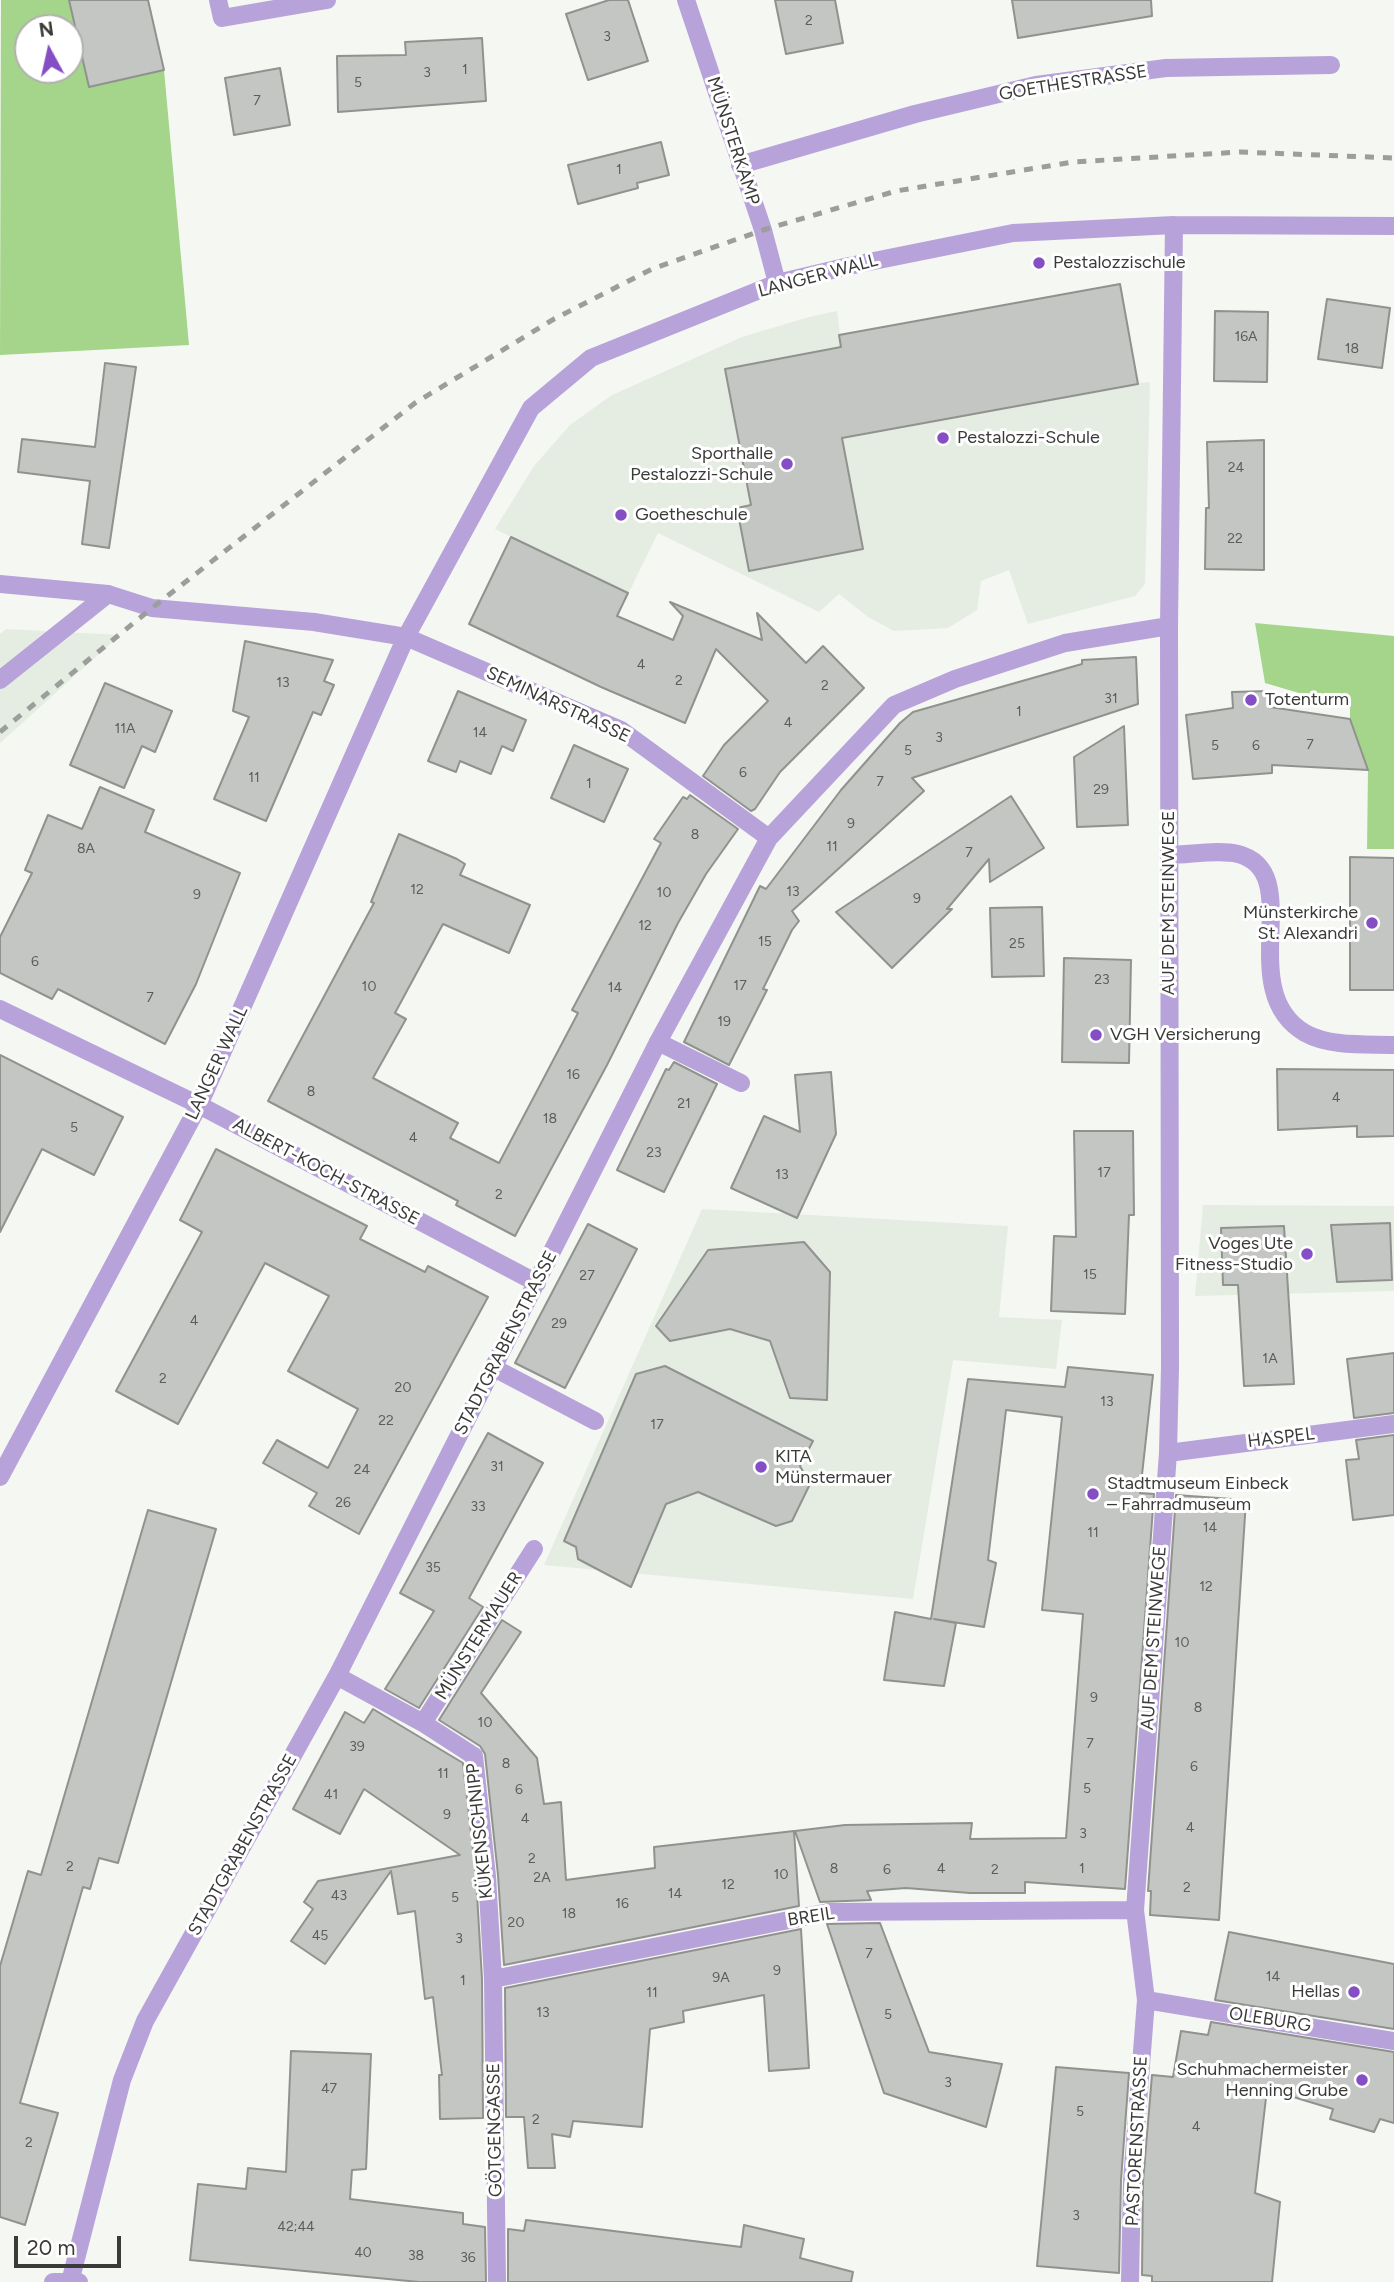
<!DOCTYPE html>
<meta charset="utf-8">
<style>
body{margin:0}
#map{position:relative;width:1394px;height:2282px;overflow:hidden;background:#f4f7f2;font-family:Figtree,sans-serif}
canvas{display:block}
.north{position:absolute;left:14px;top:14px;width:70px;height:70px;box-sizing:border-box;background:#fff;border:2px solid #b0b1b0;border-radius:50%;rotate:352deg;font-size:19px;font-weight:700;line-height:28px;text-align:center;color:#3a3b39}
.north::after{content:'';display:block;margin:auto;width:24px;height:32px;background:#854ec5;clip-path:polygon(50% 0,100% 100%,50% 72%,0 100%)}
.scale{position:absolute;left:14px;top:2236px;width:107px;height:32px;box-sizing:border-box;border:4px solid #3a3b39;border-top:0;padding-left:9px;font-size:21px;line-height:24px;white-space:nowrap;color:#3a3b39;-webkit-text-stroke:5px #fff;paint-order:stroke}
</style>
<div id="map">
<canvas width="1394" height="2282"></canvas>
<div class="north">N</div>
<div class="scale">20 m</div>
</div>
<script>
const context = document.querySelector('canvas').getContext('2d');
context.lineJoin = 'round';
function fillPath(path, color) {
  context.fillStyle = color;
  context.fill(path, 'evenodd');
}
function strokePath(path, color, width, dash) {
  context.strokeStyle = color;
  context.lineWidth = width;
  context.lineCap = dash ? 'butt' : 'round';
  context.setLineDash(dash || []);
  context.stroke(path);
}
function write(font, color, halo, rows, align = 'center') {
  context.font = font + ' Figtree,sans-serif';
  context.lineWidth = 6;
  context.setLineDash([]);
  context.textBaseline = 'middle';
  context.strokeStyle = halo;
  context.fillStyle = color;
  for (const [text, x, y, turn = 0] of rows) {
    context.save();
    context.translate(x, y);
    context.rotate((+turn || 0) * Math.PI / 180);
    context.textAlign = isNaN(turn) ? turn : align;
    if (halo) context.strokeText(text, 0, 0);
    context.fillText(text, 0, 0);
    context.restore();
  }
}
fillPath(new Path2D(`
 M1120 284 1138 383 1150 382 1145 584 1135 596 1028 624 1009 570 981 581 977 610 948 628 894 631 868 617 839 594 819 612 658 533 586 680 469 624 511 537 495 529 534 466 570 425 612 395 742 337 809 317 837 311 840 335Z
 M6 629 120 635 0 743V634Z
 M1203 1205 1394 1206V1291L1195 1296Z
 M702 1209 1008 1226 999 1317 1062 1320 1056 1369 953 1360 913 1599 544 1565Z`), '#e5ede2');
fillPath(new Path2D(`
 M1 0H69L89 87 164 70 189 345 0 355ZM28 28H70V70H28Z
 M1255 623 1394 636V849H1367L1368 770 1350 719V708L1265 683Z`), '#a5d58a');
const building = new Path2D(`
 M69 0H148L164 70 89 87Z
 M609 0H628L648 61 588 80 566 14Z
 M775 0H835L843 43 786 54Z
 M1012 0H1151L1152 16 1018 38Z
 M482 38 486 101 338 112 337 56 406 55 405 42Z
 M280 68 290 125 234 135 225 78Z
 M661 142 669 175 637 183 638 188 578 204 568 165Z
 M1120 284 1138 384 842 438 863 549 749 571 737 508 751 505 725 369 841 347 839 335Z
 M1327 299 1390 308 1382 368 1318 359Z
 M1215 311 1268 312 1267 382 1214 381Z
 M105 363 136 367 109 548 82 544 90 481 18 472 22 439 95 447Z
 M1264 440V570L1205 569 1206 508H1209L1207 442Z
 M511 537 628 593 617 616 673 640 683 616 670 602 762 640 757 613 806 663 823 646 864 688 780 772 755 809 751 811 703 776 724 745 768 701 716 649 685 723 601 687 469 624Z
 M245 641 333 660 324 681 334 685 321 715 313 712 266 821 214 799 249 717 233 711Z
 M1136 657 1138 704 912 778 924 791 792 911 799 921 792 930 763 989 767 990 729 1065 684 1042 760 886 766 889 841 790 900 723 913 712 1082 664V660Z
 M105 683 172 711 155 752 142 746 124 788 70 765Z
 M458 691 526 720 513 751 502 746 491 774 460 761 456 772 428 761Z
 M1269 691 1270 707 1350 719 1368 770 1272 765V773L1193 779 1186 715 1233 708 1232 692Z
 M1124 726 1128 825 1077 827 1074 757Z
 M574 745 628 769 604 822 551 798Z
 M100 787 154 810 145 832 240 873 196 984 165 1044 58 989 52 999 0 973V937L32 873 25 870 48 815 82 829Z
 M690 795 738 829 706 874 678 923 607 1065 515 1236 456 1205 458 1201 268 1101 374 903 371 902 399 834 457 859 465 864 460 875 530 905 509 953 443 924 395 1013 406 1019 373 1078 458 1123 450 1138 499 1163 578 1013 572 1010 661 843 654 839 683 797 687 799Z
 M1011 796 1044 848 990 882 989 859 947 909H952L892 968 836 912Z
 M1350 857 1394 858V990H1350Z
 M1042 907 1044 976 992 977 990 908Z
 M1064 958 1131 960 1129 1063 1062 1062Z
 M0 1055 123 1117 94 1175 42 1149 0 1232Z
 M674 1062 717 1084 664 1192 617 1170 666 1069 669 1070Z
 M1277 1069 1394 1070V1136L1357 1137V1126L1278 1130Z
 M831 1072 836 1134 797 1218 731 1188 764 1116 800 1132 795 1075Z
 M1074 1131H1133L1134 1215H1129L1125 1314 1051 1311 1054 1236 1076 1237Z
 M216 1149 367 1226 360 1239 425 1272 428 1266 488 1297 359 1534 309 1506 317 1493 263 1463 277 1440 328 1468 358 1409 288 1371 329 1296 265 1263 178 1424 116 1391 202 1232 180 1220Z
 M1390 1223 1392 1280 1337 1282 1331 1225Z
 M588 1224 637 1249 565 1388 515 1363Z
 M1284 1226 1294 1384 1244 1386 1238 1285H1223L1221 1228Z
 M804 1242 830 1272 827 1400 790 1398 770 1341 730 1329 670 1341 656 1326 708 1250Z
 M1394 1353V1413L1354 1418 1347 1359Z
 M665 1366 813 1441 800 1466 810 1484 792 1521 776 1526 698 1492 666 1504 631 1587 578 1559 576 1547 564 1541 636 1374Z
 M1068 1367 1153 1375 1140 1493 1154 1494 1125 1889 1025 1882V1893H970L906 1888 867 1891 871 1900 820 1902 795 1831 845 1825 972 1823 970 1839 1066 1838 1083 1614 1042 1610 1062 1417 1006 1410 988 1560 996 1563 984 1627 934 1619 956 1623 944 1686 884 1680 895 1612 931 1619 968 1379 1065 1387Z
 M488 1433 543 1463 469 1598 483 1607 419 1708 385 1689 434 1611 400 1593Z
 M1394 1435V1515L1353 1520 1346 1460 1359 1459 1356 1440Z
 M1176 1495 1246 1500 1219 1920 1150 1915 1151 1891H1148Z
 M148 1510 216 1529 118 1863 99 1858 90 1889 83 1887 20 2103 58 2113 25 2225 0 2217V1966L28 1871 41 1875Z
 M502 1620 521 1632 481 1693 537 1758 544 1804 561 1802 566 1880 655 1868 654 1847 794 1831 799 1906 504 1965 498 1875 485 1754 480 1746 439 1720Z
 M373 1709 463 1763 476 1877 482 1979 483 2118 440 2119 439 2075H442L433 1997 425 1999 415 1911 398 1914 391 1871 325 1964 291 1941 313 1909 304 1902 318 1881 460 1855 364 1789 340 1834 293 1809 345 1712 364 1723Z
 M880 1923 929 2052 1002 2064 986 2127 884 2093 827 1924Z
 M801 1929 809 2068 769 2071 764 1995 683 2011 684 2022 650 2029 642 2127 573 2121 570 2137 552 2134 555 2168H528L524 2117H506L505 1988Z
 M1229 1932 1394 1964V2029L1215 2000Z
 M1211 2022 1394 2052V2123L1380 2119 1374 2132 1330 2119 1333 2109 1267 2089 1255 2193 1280 2202 1272 2282H1152V2276L1142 2275 1143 2182 1152 2075 1173 2077 1181 2031 1208 2035Z
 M291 2051 371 2054 366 2169 352 2170 350 2199 463 2213V2224L485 2227 486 2282H419L190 2260 198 2184 246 2189 248 2168 286 2172Z
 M1056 2067 1129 2073 1121 2180 1119 2273 1037 2266Z
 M526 2220 741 2247 744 2225 804 2239 800 2258 853 2272 851 2282H508V2229L524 2231Z`);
fillPath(building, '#c3c6c2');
strokePath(building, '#90928e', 2);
strokePath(new Path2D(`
 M0 680 108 594
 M658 1042 741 1083
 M494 1368 595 1421`), '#b7a2da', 18);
strokePath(new Path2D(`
 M218 0 222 18 327 0
 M686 0 763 230 777 283
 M740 165 915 114 1036 85 1166 68 1331 65
 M0 584 108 594 152 608 314 622 406 637 621 730 769 838
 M1169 855C1190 855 1218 849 1238 854 1308 872 1232 990 1305 1033 1330 1047 1366 1044 1394 1045
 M0 1009 199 1105 537 1283
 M1168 1453 1394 1424
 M0 1477 199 1105 406 637 531 408 591 358 777 283 849 266 1013 233 1174 225 1394 226
 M337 1676 423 1723 474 1756 487 1876 493 1979 497 2282
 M423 1723 534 1549
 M493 1979 829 1912 1135 1910
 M1146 2000 1394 2041
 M53 2282H79
 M70 2282 122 2080 145 2021 337 1676 658 1042 769 838 894 705 955 679 1065 643 1169 626
 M1130 2282 1132 2181 1146 2000 1135 1910 1168 1453 1170 1368 1169 626 1174 225`), '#b7a2da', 18);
strokePath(new Path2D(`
 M0 732 152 608 415 403 554 319 652 269 763 230 896 191 1073 162 1240 152 1394 158`), '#9b9e9a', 5, [9, 9]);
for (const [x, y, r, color] of [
 [1039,263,7,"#854ec5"],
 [943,438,7,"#854ec5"],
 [787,464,7,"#854ec5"],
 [621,515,7,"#854ec5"],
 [1251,700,7,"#854ec5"],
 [1372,923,7,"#854ec5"],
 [1096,1035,7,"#854ec5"],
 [1307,1254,7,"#854ec5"],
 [761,1467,7,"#854ec5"],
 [1093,1494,7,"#854ec5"],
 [1354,1992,7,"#854ec5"],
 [1362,2080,7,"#854ec5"]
]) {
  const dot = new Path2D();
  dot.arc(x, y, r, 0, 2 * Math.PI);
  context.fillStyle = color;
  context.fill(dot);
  strokePath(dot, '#fff', 2.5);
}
write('14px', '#5c5e5b', null, [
 ["2",809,21],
 ["3",607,37],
 ["1",465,70],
 ["3",427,73],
 ["5",358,83],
 ["7",257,101],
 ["1",619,170],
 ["16A",1246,337],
 ["18",1352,349],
 ["24",1236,468],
 ["22",1235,539],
 ["4",641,665],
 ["2",679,681],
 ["13",283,683],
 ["2",825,686],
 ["31",1111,699],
 ["1",1019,712],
 ["4",788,723],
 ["11A",125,729],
 ["14",480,733],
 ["3",939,738],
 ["7",1310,745],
 ["5",1215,746],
 ["6",1256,746],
 ["5",908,751],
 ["6",743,773],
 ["11",254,778],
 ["7",880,782],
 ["1",589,784],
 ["29",1101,790],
 ["9",851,824],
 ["8",695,835],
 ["11",832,847],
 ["8A",86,849],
 ["7",969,853],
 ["12",417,890],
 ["13",793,892],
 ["10",664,893],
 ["9",197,895],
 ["9",917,899],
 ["12",645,926],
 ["15",765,942],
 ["25",1017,944],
 ["6",35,962],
 ["23",1102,980],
 ["17",740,986],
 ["10",369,987],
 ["14",615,988],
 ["7",150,998],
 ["19",724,1022],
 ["16",573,1075],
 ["8",311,1092],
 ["4",1336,1098],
 ["21",684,1104],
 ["18",550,1119],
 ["5",74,1128],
 ["4",413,1138],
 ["23",654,1153],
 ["17",1104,1173],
 ["13",782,1175],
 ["2",499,1195],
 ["15",1090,1275],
 ["27",587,1276],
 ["4",194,1321],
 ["29",559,1324],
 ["1A",1270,1359],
 ["2",163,1379],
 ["20",403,1388],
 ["13",1107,1402],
 ["22",386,1421],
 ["17",657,1425],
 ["31",497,1467],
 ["24",362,1470],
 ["26",343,1503],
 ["33",478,1507],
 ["14",1210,1528],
 ["11",1093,1533],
 ["35",433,1568],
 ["12",1206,1587],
 ["10",1182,1643],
 ["9",1094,1698],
 ["8",1198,1708],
 ["10",485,1723],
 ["7",1090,1744],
 ["39",357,1747],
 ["8",506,1764],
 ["6",1194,1767],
 ["11",443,1774],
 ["5",1087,1789],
 ["6",519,1790],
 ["41",331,1795],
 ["9",447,1815],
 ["4",525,1819],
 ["4",1190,1828],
 ["3",1083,1834],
 ["2",532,1859],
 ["2",70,1867],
 ["8",834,1869],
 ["4",941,1869],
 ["1",1082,1869],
 ["6",887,1870],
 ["2",995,1870],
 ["10",781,1875],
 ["2A",542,1878],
 ["12",728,1885],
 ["2",1187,1888],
 ["14",675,1894],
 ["43",339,1896],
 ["5",455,1898],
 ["16",622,1904],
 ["18",569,1914],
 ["20",516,1923],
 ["45",320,1936],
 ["3",459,1939],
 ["7",869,1954],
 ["9",777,1971],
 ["14",1273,1977],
 ["9A",721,1978],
 ["1",463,1981],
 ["11",652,1993],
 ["13",543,2013],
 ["5",888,2015],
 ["3",948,2083],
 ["47",329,2089],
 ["5",1080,2112],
 ["2",536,2120],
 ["4",1196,2127],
 ["2",29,2143],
 ["3",1076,2216],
 ["42;44",296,2227],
 ["40",363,2253],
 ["38",416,2256],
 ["36",468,2258]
]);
write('18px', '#3a3b39', '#fff', [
 ["GOETHESTRASSE",1073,83,-9],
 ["MÜNSTERKAMP",733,141,72],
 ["LANGER WALL",818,276,-15],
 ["SEMINARSTRASSE",558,705,25],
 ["AUF DEM STEINWEGE",1169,903,-90],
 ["LANGER WALL",217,1063,-65],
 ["ALBERT-KOCH-STRASSE",326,1172,28],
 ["STADTGRABENSTRASSE",506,1343,-63],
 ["HASPEL",1281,1438,-7],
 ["MÜNSTERMAUER",479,1636,-58],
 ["AUF DEM STEINWEGE",1154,1638,-86],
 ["KÜKENSCHNIPP",480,1831,-96],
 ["STADTGRABENSTRASSE",243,1845,-61],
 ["BREIL",811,1917,-9],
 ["OLEBURG",1270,2020,9],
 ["GÖTGENGASSE",495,2130,-91],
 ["PASTORENSTRASSE",1137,2141,-87]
]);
write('18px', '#3a3b39', '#fff', [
 ["Pestalozzischule",1053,263],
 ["Pestalozzi-Schule",957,438],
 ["Sporthalle",773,454,"right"],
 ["Pestalozzi-Schule",773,475,"right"],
 ["Goetheschule",635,515],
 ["Totenturm",1265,700],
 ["Münsterkirche",1358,913,"right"],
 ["St. Alexandri",1358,934,"right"],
 ["VGH Versicherung",1110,1035],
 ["Voges Ute",1293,1244,"right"],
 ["Fitness-Studio",1293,1265,"right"],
 ["KITA",775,1457],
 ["Münstermauer",775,1478],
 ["Stadtmuseum Einbeck",1107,1484],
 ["– Fahrradmuseum",1107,1505],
 ["Hellas",1340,1992,"right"],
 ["Schuhmachermeister",1348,2070,"right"],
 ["Henning Grube",1348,2091,"right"]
], 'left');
</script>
